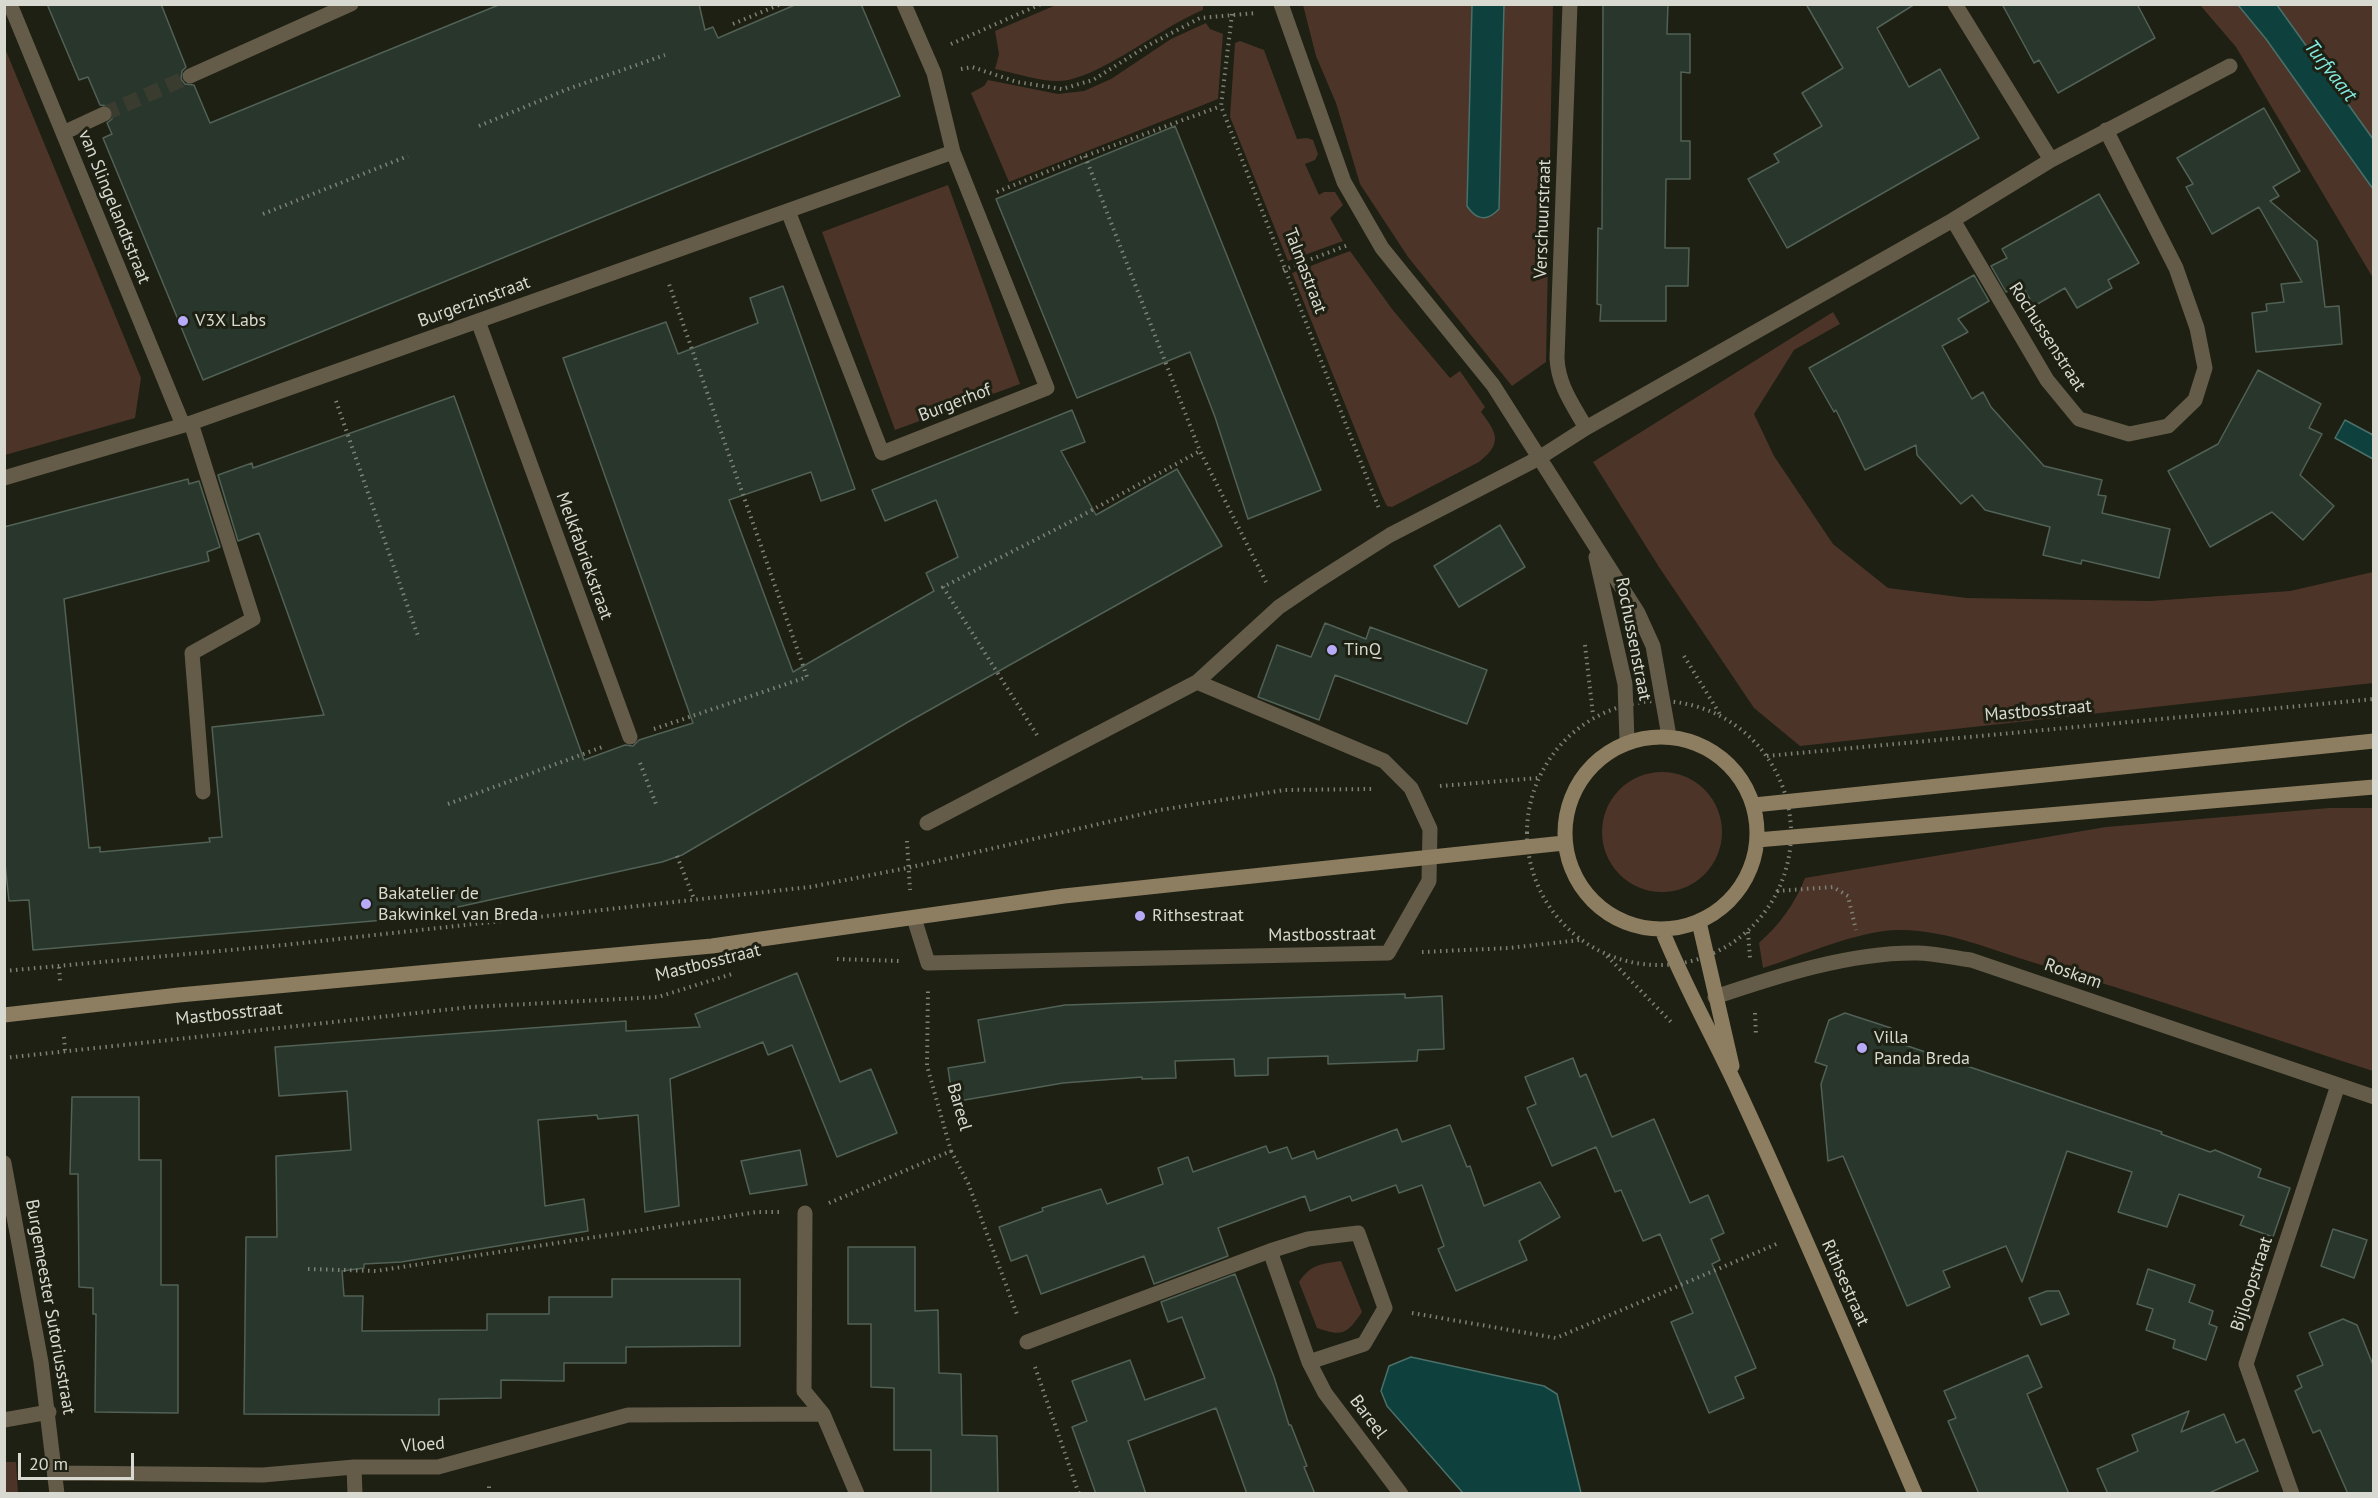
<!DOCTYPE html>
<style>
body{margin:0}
#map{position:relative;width:2378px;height:1498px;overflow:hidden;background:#1d2012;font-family:"PT Sans",sans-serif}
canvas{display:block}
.frame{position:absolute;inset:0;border:6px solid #d8dad1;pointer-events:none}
.scale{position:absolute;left:18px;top:1453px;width:116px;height:27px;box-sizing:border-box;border:3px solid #d8dad1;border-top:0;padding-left:8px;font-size:18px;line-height:21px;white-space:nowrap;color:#d8dad1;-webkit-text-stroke:4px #1d2012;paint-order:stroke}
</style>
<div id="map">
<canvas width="2378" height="1498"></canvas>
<div class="frame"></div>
<div class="scale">20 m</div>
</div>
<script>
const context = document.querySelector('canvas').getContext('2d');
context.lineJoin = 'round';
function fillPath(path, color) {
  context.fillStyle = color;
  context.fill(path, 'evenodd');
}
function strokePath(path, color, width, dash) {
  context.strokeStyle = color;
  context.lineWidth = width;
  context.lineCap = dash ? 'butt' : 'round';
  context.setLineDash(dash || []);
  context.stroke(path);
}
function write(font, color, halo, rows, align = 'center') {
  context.font = font + ' "PT Sans",sans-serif';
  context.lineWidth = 6;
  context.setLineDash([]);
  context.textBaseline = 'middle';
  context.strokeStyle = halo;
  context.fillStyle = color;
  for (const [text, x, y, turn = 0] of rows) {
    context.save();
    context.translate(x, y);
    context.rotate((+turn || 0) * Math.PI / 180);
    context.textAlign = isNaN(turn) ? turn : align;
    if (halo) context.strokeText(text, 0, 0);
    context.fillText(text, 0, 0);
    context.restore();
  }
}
fillPath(new Path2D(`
 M1056 5V4L1203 5V10C1162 26 1097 81 1058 81 1038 81 1015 73 995 69L999 54 995 31Z
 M1303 5H1472L1467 206 1499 209 1504 5H1553L1546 362 1512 386 1408 257 1360 184 1336 103 1316 56Z
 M2200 5H2238L2266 39 2373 189V278L2236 47Z
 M2277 5H2373V139Z
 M1206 23 1210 29 1223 34 1218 99 1009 182 971 93 984 86 988 80 1058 94 1084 91 1111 79 1171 39Z
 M1240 41 1264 50 1297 139 1307 138 1313 140 1318 154 1315 160 1305 164 1319 195 1324 192H1335L1343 205 1330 218 1343 241 1288 261 1230 117 1235 43Z
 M4 46 141 378 135 418 5 455Z
 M948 185 1020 384 895 430 822 232Z
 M1350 251 1392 309 1450 378 1460 371 1485 407 1481 412C1497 433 1503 443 1479 462L1392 507 1387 506 1382 496 1292 273Z
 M1833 312 1840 324 1794 350 1754 414 1774 456 1833 544 1888 588 1967 598 2150 601 2290 591 2373 572V683L1800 746 1754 708 1659 567 1593 462Z
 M1602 832a60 60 0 1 1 120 0a60 60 0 1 1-120 0Z
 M2329 808H2373V1071C2261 1035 2149 996 2035 963 1992 950 1944 929 1898 930 1860 930 1801 956 1763 968L1759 943C1779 925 1795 904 1805 878L2106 827Z
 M1341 1261 1362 1312C1347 1334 1343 1337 1317 1328L1299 1282C1311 1264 1321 1264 1341 1261Z
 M5 1462H16L18 1493H5Z`), '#4c3428');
const water = new Path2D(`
 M1472 5H1504L1499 209C1487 222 1476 220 1467 206Z
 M2238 5H2277L2373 139V189L2266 39Z
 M2345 420 2373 435V459L2335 438Z
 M1411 1357 1544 1386 1557 1394 1581 1493H1463L1387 1406 1381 1391 1389 1366Z`);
fillPath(water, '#0e413d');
strokePath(water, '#4b6f69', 1.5);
const building = new Path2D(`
 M47 4H161L186 67 182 71 181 79 185 84 194 85 210 123 501 4H699L705 30 713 27 718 38 797 4H861L900 96 203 380 103 138 112 134 107 123 112 119 113 110 109 106 100 105 88 77 79 80Z
 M1603 4H1668L1667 34H1690V73L1681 72V141H1690V179H1666L1665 248H1689L1688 286H1666V321H1600L1601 305 1597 304 1598 228 1602 229Z
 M1806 4H1915L1877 28 1909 87 1940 69 1979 138 1787 248 1748 179 1779 162 1774 154 1822 126 1802 93 1843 68Z
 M2002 4H2137L2155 38 2058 93 2039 60 2034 63Z
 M2264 108 2300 171 2273 187 2279 196 2270 201 2317 241 2325 307 2339 306 2342 344 2256 352 2252 313 2267 311 2266 304 2284 302 2281 284 2302 282 2259 207 2212 234 2186 187 2193 184 2177 158Z
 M1175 126 1321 490 1248 519 1215 417 1190 352 1077 398 996 199Z
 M2099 194 2139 263 2108 280 2112 288 2077 308 2065 288 2034 306 2021 284 2006 292 1991 266 2007 258 2002 249Z
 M1974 275 1989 301 1958 319 1968 332 1942 346 1972 399 1983 392 1991 407 2044 466 2102 480 2098 495 2106 496 2102 513 2170 529 2159 578 2082 560 2081 564 2043 555 2050 527 1985 510 1972 495 1961 504 1917 455 1916 445 1865 470 1836 410 1834 412 1809 368Z
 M783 286 855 489 821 501 811 472 729 500 793 672 934 591 926 573 958 557 936 500 885 521 872 490 1072 410 1085 442 1061 451 1096 515 1177 469 1222 546 908 722 682 855 662 862 408 918 33 950 29 900 9 901 4 854V527L188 479 189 484 199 481 220 547 207 552 209 561 64 599 89 848 100 847V852L210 842 209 838 222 837 212 727 324 715 259 533 238 541 218 475 252 463 253 468 454 396 584 760 625 745 633 746 639 740 693 723 563 358 666 322 678 354 758 323 750 298Z
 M2258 370 2321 404 2309 428 2322 434 2300 475 2334 506 2303 540 2272 512 2210 547 2168 471 2218 444Z
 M1500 525 1525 567 1459 607 1434 566Z
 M1325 623 1366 639 1370 627 1487 670 1467 724 1335 675 1319 720 1258 697 1277 645 1311 657Z
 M797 973 840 1082 871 1069 897 1133 837 1157 792 1045 768 1055 763 1042 670 1079 679 1206 645 1212 638 1115 598 1119 597 1115 538 1120 545 1206 584 1199 588 1231 401 1262 364 1264V1268L342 1271 344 1296H363L362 1331 487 1330V1314H549V1297H612V1279H740V1346L626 1347V1363H564V1381L501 1380V1398L439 1399V1415L244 1414 246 1237H277L276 1156 351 1150 347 1091 279 1096 275 1047 626 1021V1031L700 1027 695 1014Z
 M1405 994V998L1442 996 1444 1049 1418 1050 1417 1061 1328 1064V1056L1268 1058V1075L1235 1076 1234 1059 1175 1061 1176 1078 1142 1079V1077L1063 1083 953 1102 948 1068 985 1062 978 1020 1065 1005Z
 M1845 1013 1891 1028 1887 1039 2162 1132 2161 1134 2210 1152 2215 1150 2261 1169 2258 1177 2290 1188 2273 1237 2240 1225 2244 1216 2179 1194 2167 1227 2118 1212 2132 1172 2067 1151 2022 1282 2006 1246 1943 1271 1950 1287 1907 1306 1843 1156 1828 1161 1821 1084 1827 1066 1815 1062 1829 1020Z
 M1573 1058 1580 1077 1586 1074 1612 1137 1654 1119 1690 1203 1708 1195 1724 1233 1711 1239 1720 1260 1712 1264 1756 1368 1735 1377 1744 1398 1709 1413 1671 1322 1693 1313 1660 1234 1643 1241 1621 1190 1615 1192 1596 1147 1552 1166 1527 1108 1536 1104 1525 1077Z
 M72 1097H139V1160H161V1285H178V1413L95 1412 96 1314H93V1288L79 1287 78 1174H70Z
 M1450 1125 1467 1167 1470 1166 1484 1206 1540 1182 1560 1217 1519 1241 1527 1260 1456 1291 1438 1249 1444 1246 1422 1185 1399 1193 1396 1185 1352 1201 1350 1196 1310 1211 1305 1196 1218 1228 1228 1256 1154 1284 1144 1256 1041 1294 1027 1255 1011 1261 999 1227 1043 1211 1042 1208 1101 1189 1107 1204 1163 1184 1158 1168 1188 1157 1193 1172 1266 1146 1269 1153 1287 1147 1292 1159 1314 1151 1317 1159 1397 1129 1402 1142Z
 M800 1150 807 1185 750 1194 741 1161Z
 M2333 1229 2367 1240 2354 1278 2321 1266Z
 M848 1247H915V1311L938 1310 939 1373 961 1374 962 1435 997 1436 998 1494H931V1450H894V1388L871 1387V1324H848Z
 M2148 1269 2195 1285 2189 1302 2213 1311 2209 1324 2217 1327 2206 1360 2173 1348 2175 1340 2146 1330 2153 1309 2137 1304Z
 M1235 1274 1274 1377 1289 1425H1291L1307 1466 1304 1467 1315 1494H1247L1216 1408 1128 1441 1146 1494H1096L1072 1427 1087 1421 1072 1381 1130 1360 1145 1400 1205 1378 1182 1317 1168 1322 1161 1302Z
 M2047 1291H2059L2069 1314 2041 1325 2029 1298Z
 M2343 1319 2357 1325 2373 1365V1494H2348L2320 1430 2313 1433 2295 1391 2302 1387 2297 1376 2323 1365 2309 1333Z
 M2028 1355 2042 1387 2027 1394 2069 1494H1979L1948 1421 1956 1418 1944 1391Z
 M2189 1411 2181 1432 2224 1414 2236 1443 2244 1439 2258 1471 2207 1494H2108L2097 1469 2138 1451 2132 1435Z`);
fillPath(building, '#28362c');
strokePath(building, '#526156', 1.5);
strokePath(new Path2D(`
 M104 114 190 76`), '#393c2f', 15, [15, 8]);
strokePath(new Path2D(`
 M1232 14 1221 106 1380 511
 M733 24 781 4
 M951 44 1041 4
 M961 69 972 67 1017 82 1062 89 1093 80 1147 46 1200 18 1256 13
 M479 126 568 89 665 55
 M1085 156 1200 451 1266 582
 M997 192 1085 156 1221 106
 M263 214 408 156
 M1283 270 1348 245
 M336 401 419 639
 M1585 645 1593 715
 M1684 656 1721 716
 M1527 833a132 132 0 1 1 264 0a132 132 0 1 1-264 0Z
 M654 729 807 677 668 281
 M1037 735 943 587 1070 522 1200 451
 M1767 756 2374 699
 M640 763 656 804
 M1440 786 1538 778
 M448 804 605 746
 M907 841 910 890
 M677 856 694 899
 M1777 891 1833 887 1848 896 1856 930
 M1748 932 1750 958
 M1422 952 1509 948 1580 940
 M1607 956 1671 1022
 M837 959 899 961
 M59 967 60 981
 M4 971 284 945 810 887 907 868 1160 810 1284 790 1373 789
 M1755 1013 1756 1036
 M64 1037 65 1051
 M4 1058 471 1007 658 997 732 974
 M951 1151 968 1183 1018 1317
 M829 1203 951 1151 927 1066 928 989
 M308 1269 376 1271 757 1212H779
 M1412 1313 1556 1338 1779 1243
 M1035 1367 1079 1494
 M489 1494V1482`), '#7e8175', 4, [1.5, 4.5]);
strokePath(new Path2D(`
 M10 4 183 425
 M1281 4 1344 182 1382 248 1493 385 1638 613 1653 646 1669 736
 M1570 4 1557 358C1558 385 1573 405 1586 428
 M1955 4 2051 160
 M190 76 351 4
 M63 133 104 114
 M788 211 882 453 1047 388 953 152 934 73 904 4
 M1953 220 2047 380 2079 419 2129 434 2168 426 2195 400 2205 368 2197 328 2176 268 2106 130
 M478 321 630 737
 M191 423 253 619 192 653 203 792
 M4 478 191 423 953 152
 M1596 557 1625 684 1627 741
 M927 823 1197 682 1279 607 1313 584 1390 535 1539 458 1586 428 1953 220 2051 160 2230 66
 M914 918 928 963 1388 953 1429 881 1430 829 1411 788 1384 761 1197 682
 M1715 997C1777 976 1851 952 1917 953 1935 953 1953 958 1971 960L2374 1097
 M4 1163 41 1362 57 1494
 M805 1213 804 1391 823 1414 857 1494
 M1270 1251 1309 1362 1325 1393 1401 1494
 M1027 1342 1270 1251 1308 1239 1358 1233 1385 1308 1364 1344 1309 1362
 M4 1420 49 1412
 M354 1467 355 1494
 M57 1473 263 1475 354 1467H438L628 1415 823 1414
 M2292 1494 2246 1364 2338 1085`), '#645b49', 15);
strokePath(new Path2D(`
 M1565 833a96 96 0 1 1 192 0a96 96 0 1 1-192 0Z
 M1754 805 2374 741
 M1757 840 2374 787
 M1699 922 1732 1066
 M1662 930C1684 985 1713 1036 1738 1090 1800 1223 1857 1359 1915 1494
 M4 1015 179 995 712 946 1064 896 1564 843`), '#8d7d61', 15);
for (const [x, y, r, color] of [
 [183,321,6,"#b7abf8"],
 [1332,650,6,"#b7abf8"],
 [366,904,6,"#b7abf8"],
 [1140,916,6,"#b7abf8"],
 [1862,1048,6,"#b7abf8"]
]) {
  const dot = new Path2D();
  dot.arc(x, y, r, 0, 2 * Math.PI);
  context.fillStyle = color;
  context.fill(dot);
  strokePath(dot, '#1d2012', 2);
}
write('18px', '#d8dad1', '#1d2012', [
 ["van Slingelandtstraat",114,207,68],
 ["Verschuurstraat",1543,219,-88],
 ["Talmastraat",1305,271,69],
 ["Burgerzinstraat",474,302,-20],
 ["Rochussenstraat",2047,337,57],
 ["Burgerhof",955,403,-21],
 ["Melkfabriekstraat",584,556,70],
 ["Rochussenstraat",1633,639,79],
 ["Mastbosstraat",2038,711,-5],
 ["Mastbosstraat",1322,935,-1],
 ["Mastbosstraat",708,963,-14],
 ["Roskam",2073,974,19],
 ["Mastbosstraat",229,1014,-6],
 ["Bareel",959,1107,74],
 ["Rithsestraat",1845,1283,66],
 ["Bijloopstraat",2252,1284,-72],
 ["Burgemeester Sutoriusstraat",50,1307,80],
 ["Bareel",1368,1417,53],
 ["Vloed",423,1445,-4]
]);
write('18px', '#d8dad1', '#1d2012', [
 ["V3X Labs",195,321],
 ["TinQ",1344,650],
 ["Bakatelier de",378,894],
 ["Bakwinkel van Breda",378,915],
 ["Rithsestraat",1152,916],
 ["Villa",1874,1038],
 ["Panda Breda",1874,1059]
], 'left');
write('italic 20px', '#85eae0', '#1d2012', [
 ["Turfvaart",2330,71,52]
]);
</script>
